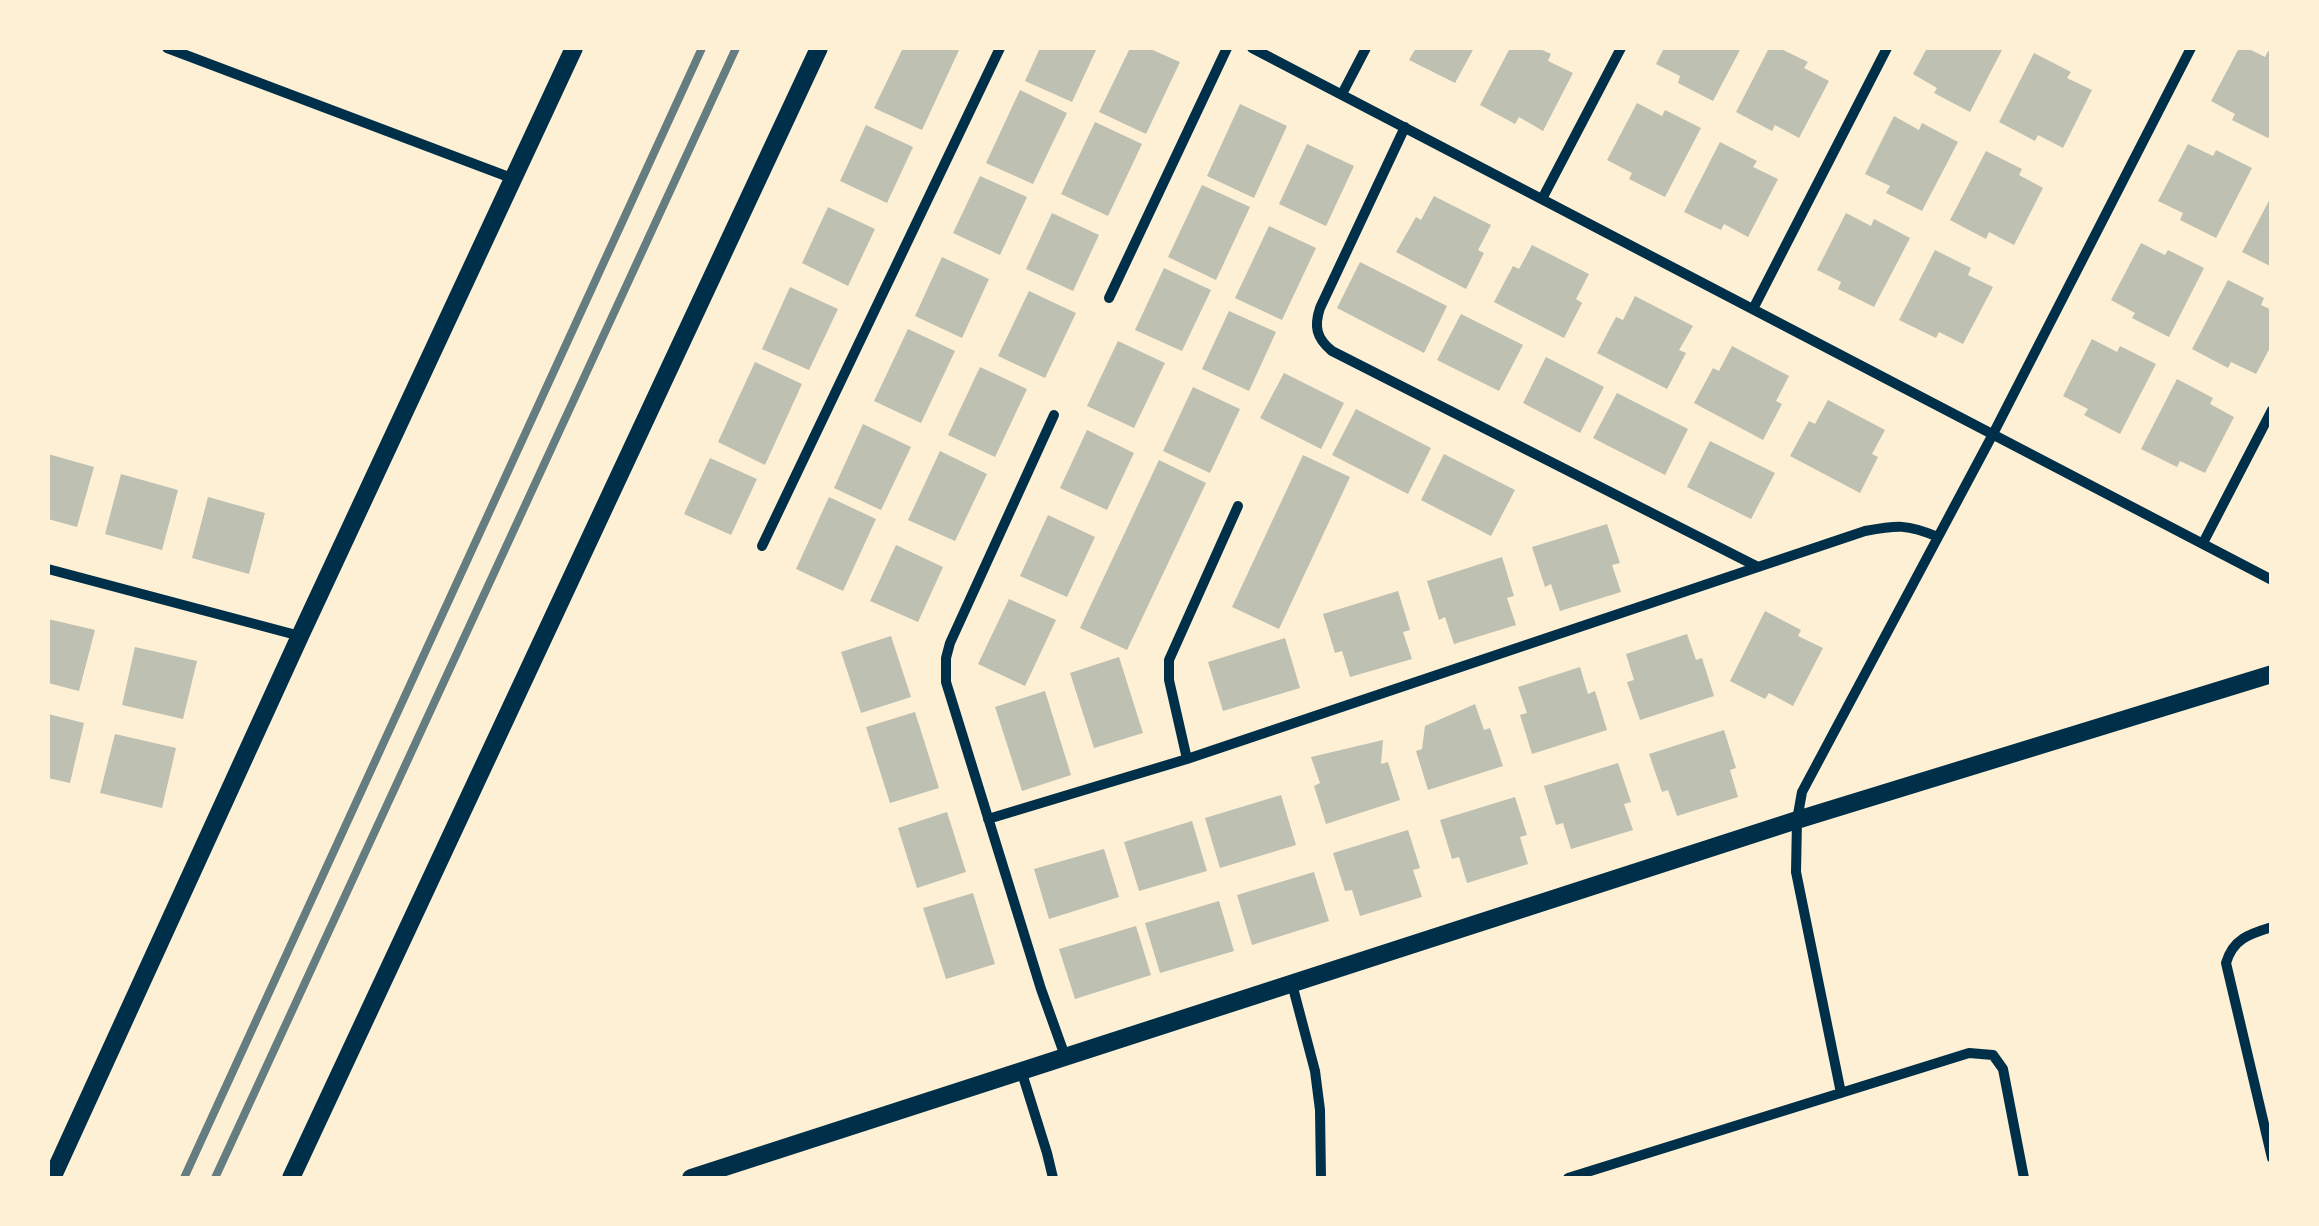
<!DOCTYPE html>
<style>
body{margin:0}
#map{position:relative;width:2319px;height:1226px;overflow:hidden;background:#fdf0d5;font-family:"Fira Sans Condensed",sans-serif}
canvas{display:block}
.frame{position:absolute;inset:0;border:50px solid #fdf0d5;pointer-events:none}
</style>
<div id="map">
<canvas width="2319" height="1226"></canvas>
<div class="frame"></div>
</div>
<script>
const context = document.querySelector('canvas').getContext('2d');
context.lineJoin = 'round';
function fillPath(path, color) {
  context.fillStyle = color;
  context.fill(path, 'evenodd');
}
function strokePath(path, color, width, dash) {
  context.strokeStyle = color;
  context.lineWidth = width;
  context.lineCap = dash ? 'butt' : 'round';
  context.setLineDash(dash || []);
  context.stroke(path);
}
fillPath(new Path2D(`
 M903 48H953L959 50 922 130 874 108Z
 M1040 48H1097L1072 102 1025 81Z
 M1130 48H1148L1180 62 1146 134 1099 112Z
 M1416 48H1474L1455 83 1409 60Z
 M1510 48H1538L1551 54 1548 61 1573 73 1543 131 1519 117 1515 124 1480 105Z
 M1664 48H1741L1713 101 1678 83 1680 76 1656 64Z
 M1769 48H1779L1808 62 1804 68 1829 81 1799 138 1775 125 1772 131 1736 112Z
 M1927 48H2003L1970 112 1934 93 1937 88 1913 74Z
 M2239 48H2247L2265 57 2268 51 2272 53V133L2268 138 2232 120 2235 114 2211 101Z
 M2034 53 2071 72 2067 78 2092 90 2063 148 2038 135 2035 141 1999 122Z
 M1020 90 1067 113 1033 184 986 163Z
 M1637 103 1662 116 1665 110 1701 128 1665 197 1629 179 1632 173 1607 160Z
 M1240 104 1287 126 1254 198 1207 176Z
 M1894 116 1919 130 1922 123 1958 142 1922 211 1886 193 1890 186 1865 174Z
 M1095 122 1142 144 1108 216 1061 194Z
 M866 125 913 147 887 203 840 181Z
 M1720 142 1757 161 1753 167 1778 179 1748 237 1724 224 1721 230 1684 212Z
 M1307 144 1354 166 1326 226 1279 204Z
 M2188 144 2213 156 2216 150 2252 168 2216 238 2180 220 2183 213 2158 201Z
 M1986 151 2022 169 2019 175 2043 188 2014 245 1989 232 1986 239 1950 220Z
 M980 176 1027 197 1000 255 953 233Z
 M1202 185 1250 207 1216 280 1168 257Z
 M2272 195V267L2242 252Z
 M1434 196 1491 225 1478 250 1484 253 1466 289 1396 252 1416 217 1421 220Z
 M828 207 875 229 848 286 802 263Z
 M1052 213 1099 235 1073 291 1026 269Z
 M1846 213 1871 226 1874 219 1910 238 1874 307 1838 289 1841 282 1817 270Z
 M1269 226 1316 248 1282 320 1235 298Z
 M2141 243 2165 255 2168 250 2204 268 2169 337 2132 318 2135 313 2111 300Z
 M1532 245 1589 274 1576 299 1582 303 1564 338 1494 302 1513 266 1519 269Z
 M1935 250 1971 268 1968 275 1993 287 1963 344 1939 332 1936 338 1899 320Z
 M942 257 989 279 962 338 915 316Z
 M1360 262 1447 306 1424 353 1337 308Z
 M1164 268 1211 290 1182 351 1135 330Z
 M2228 280 2264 298 2261 305 2272 310V344L2256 374 2231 362 2228 368 2192 349Z
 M790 287 838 309 809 370 762 349Z
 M1029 291 1076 313 1045 378 998 356Z
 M1635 296 1693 326 1679 350 1686 353 1667 389 1597 353 1616 317 1623 320Z
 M1229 311 1276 332 1249 391 1202 369Z
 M1461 314 1523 345 1499 391 1437 360Z
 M908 329 955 351 921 423 874 401Z
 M2092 339 2117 352 2120 346 2156 364 2120 434 2084 415 2088 409 2063 396Z
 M1118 341 1165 363 1134 428 1087 406Z
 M1732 346 1789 376 1776 401 1782 404 1763 440 1694 403 1713 368 1719 371Z
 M1546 357 1604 387 1580 433 1523 403Z
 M755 362 802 384 765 465 718 442Z
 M980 367 1027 389 995 457 948 435Z
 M1284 373 1344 403 1321 449 1260 418Z
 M2177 379 2213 398 2210 404 2234 417 2205 473 2180 461 2177 467 2141 449Z
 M1193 387 1240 409 1210 473 1163 451Z
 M1617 393 1688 429 1665 475 1593 438Z
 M1828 400 1885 430 1872 454 1878 457 1860 493 1790 456 1809 421 1815 424Z
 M1356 409 1431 448 1408 494 1332 455Z
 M863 424 911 447 881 510 834 488Z
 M1087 430 1134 453 1107 510 1060 488Z
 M1710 441 1775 473 1751 519 1687 487Z
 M940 451 987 474 955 541 908 520Z
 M48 454 94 467 77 527 48 519Z
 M1444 454 1515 490 1491 536 1421 500Z
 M1303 455 1350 477 1279 629 1232 607Z
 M710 458 757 479 731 535 684 514Z
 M1159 460 1206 483 1127 650 1080 628Z
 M121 474 178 490 162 550 105 534Z
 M208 497 265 513 249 574 192 558Z
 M829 497 876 519 843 591 796 569Z
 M1048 515 1095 537 1067 597 1020 576Z
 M1607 524 1620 563 1612 565 1621 592 1560 611 1551 584 1545 587 1532 547Z
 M896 545 943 567 918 622 870 601Z
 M1502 557 1514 596 1507 598 1516 625 1454 644 1445 617 1439 620 1427 581Z
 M1398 591 1410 630 1403 632 1412 659 1350 677 1342 651 1335 653 1323 614Z
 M1009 599 1056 620 1025 686 978 664Z
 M1765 611 1801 630 1798 636 1823 648 1793 706 1769 693 1765 699 1730 681Z
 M48 619 95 630 79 691 48 683Z
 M1687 634 1696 660 1702 658 1714 696 1640 720 1627 682 1634 680 1626 654Z
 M891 636 911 697 861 713 841 652Z
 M1285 638 1300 688 1223 711 1208 662Z
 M135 647 197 661 183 719 122 705Z
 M1119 657 1143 733 1094 748 1070 673Z
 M1580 667 1588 694 1595 691 1607 730 1532 754 1520 715 1527 713 1518 687Z
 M1045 691 1071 775 1022 791 995 707Z
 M1475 704 1484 730 1490 728 1503 766 1428 790 1416 751 1422 749 1425 726Z
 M915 712 939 788 890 803 866 727Z
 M48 714 84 723 70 783 48 778Z
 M1724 730 1736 768 1730 770 1738 797 1677 816 1668 790 1662 792 1649 754Z
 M115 734 176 748 162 808 100 793Z
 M1383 740 1381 764 1388 762 1400 800 1326 824 1314 786 1320 783 1311 757Z
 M1618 763 1631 802 1624 804 1633 830 1571 849 1563 823 1556 825 1544 786Z
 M1281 795 1296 845 1220 868 1205 818Z
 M1515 797 1527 835 1520 837 1528 864 1467 883 1459 857 1452 859 1440 820Z
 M947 812 966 872 917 888 898 828Z
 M1192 821 1207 871 1139 891 1124 842Z
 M1408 830 1420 868 1413 870 1422 897 1360 916 1352 890 1345 891 1333 853Z
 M1104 849 1119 897 1049 919 1034 869Z
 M1314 872 1329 921 1252 945 1237 895Z
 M973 893 995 964 946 979 923 908Z
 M1219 901 1234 951 1160 973 1145 923Z
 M1136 926 1151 975 1075 999 1059 949Z`), '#bec0b2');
strokePath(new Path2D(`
 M167 48 514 179
 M1252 48 2272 580
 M1342 94 1366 48
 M1405 127 1320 308C1314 326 1316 338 1332 351L1758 567
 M1542 199 1621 48
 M1109 298 1227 48
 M1753 309 1887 48
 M1054 415 950 643 946 658V682L1041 989 1065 1056
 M2203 543 2272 410
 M762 546 1000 48
 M48 569 300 636
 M1187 759 1169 680V660L1238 506
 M988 819 1187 759 1865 531C1898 525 1907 524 1938 537
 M2272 927C2249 934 2233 939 2226 963L2272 1158
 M1292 984 1315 1071 1320 1110 1321 1178
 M1021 1070 1047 1153 1053 1178
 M1841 1093 1796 872 1797 820 1802 792 1993 434 2191 48
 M1568 1178 1969 1053 1993 1055 2003 1069 2024 1178`), '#003049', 10);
strokePath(new Path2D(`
 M52 1178 300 636 574 48
 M291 1178 819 48
 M691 1178 1797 820 2272 674`), '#003049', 18);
strokePath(new Path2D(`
 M184 1178 702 48
 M215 1178 736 48`), '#657d81', 8);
</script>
